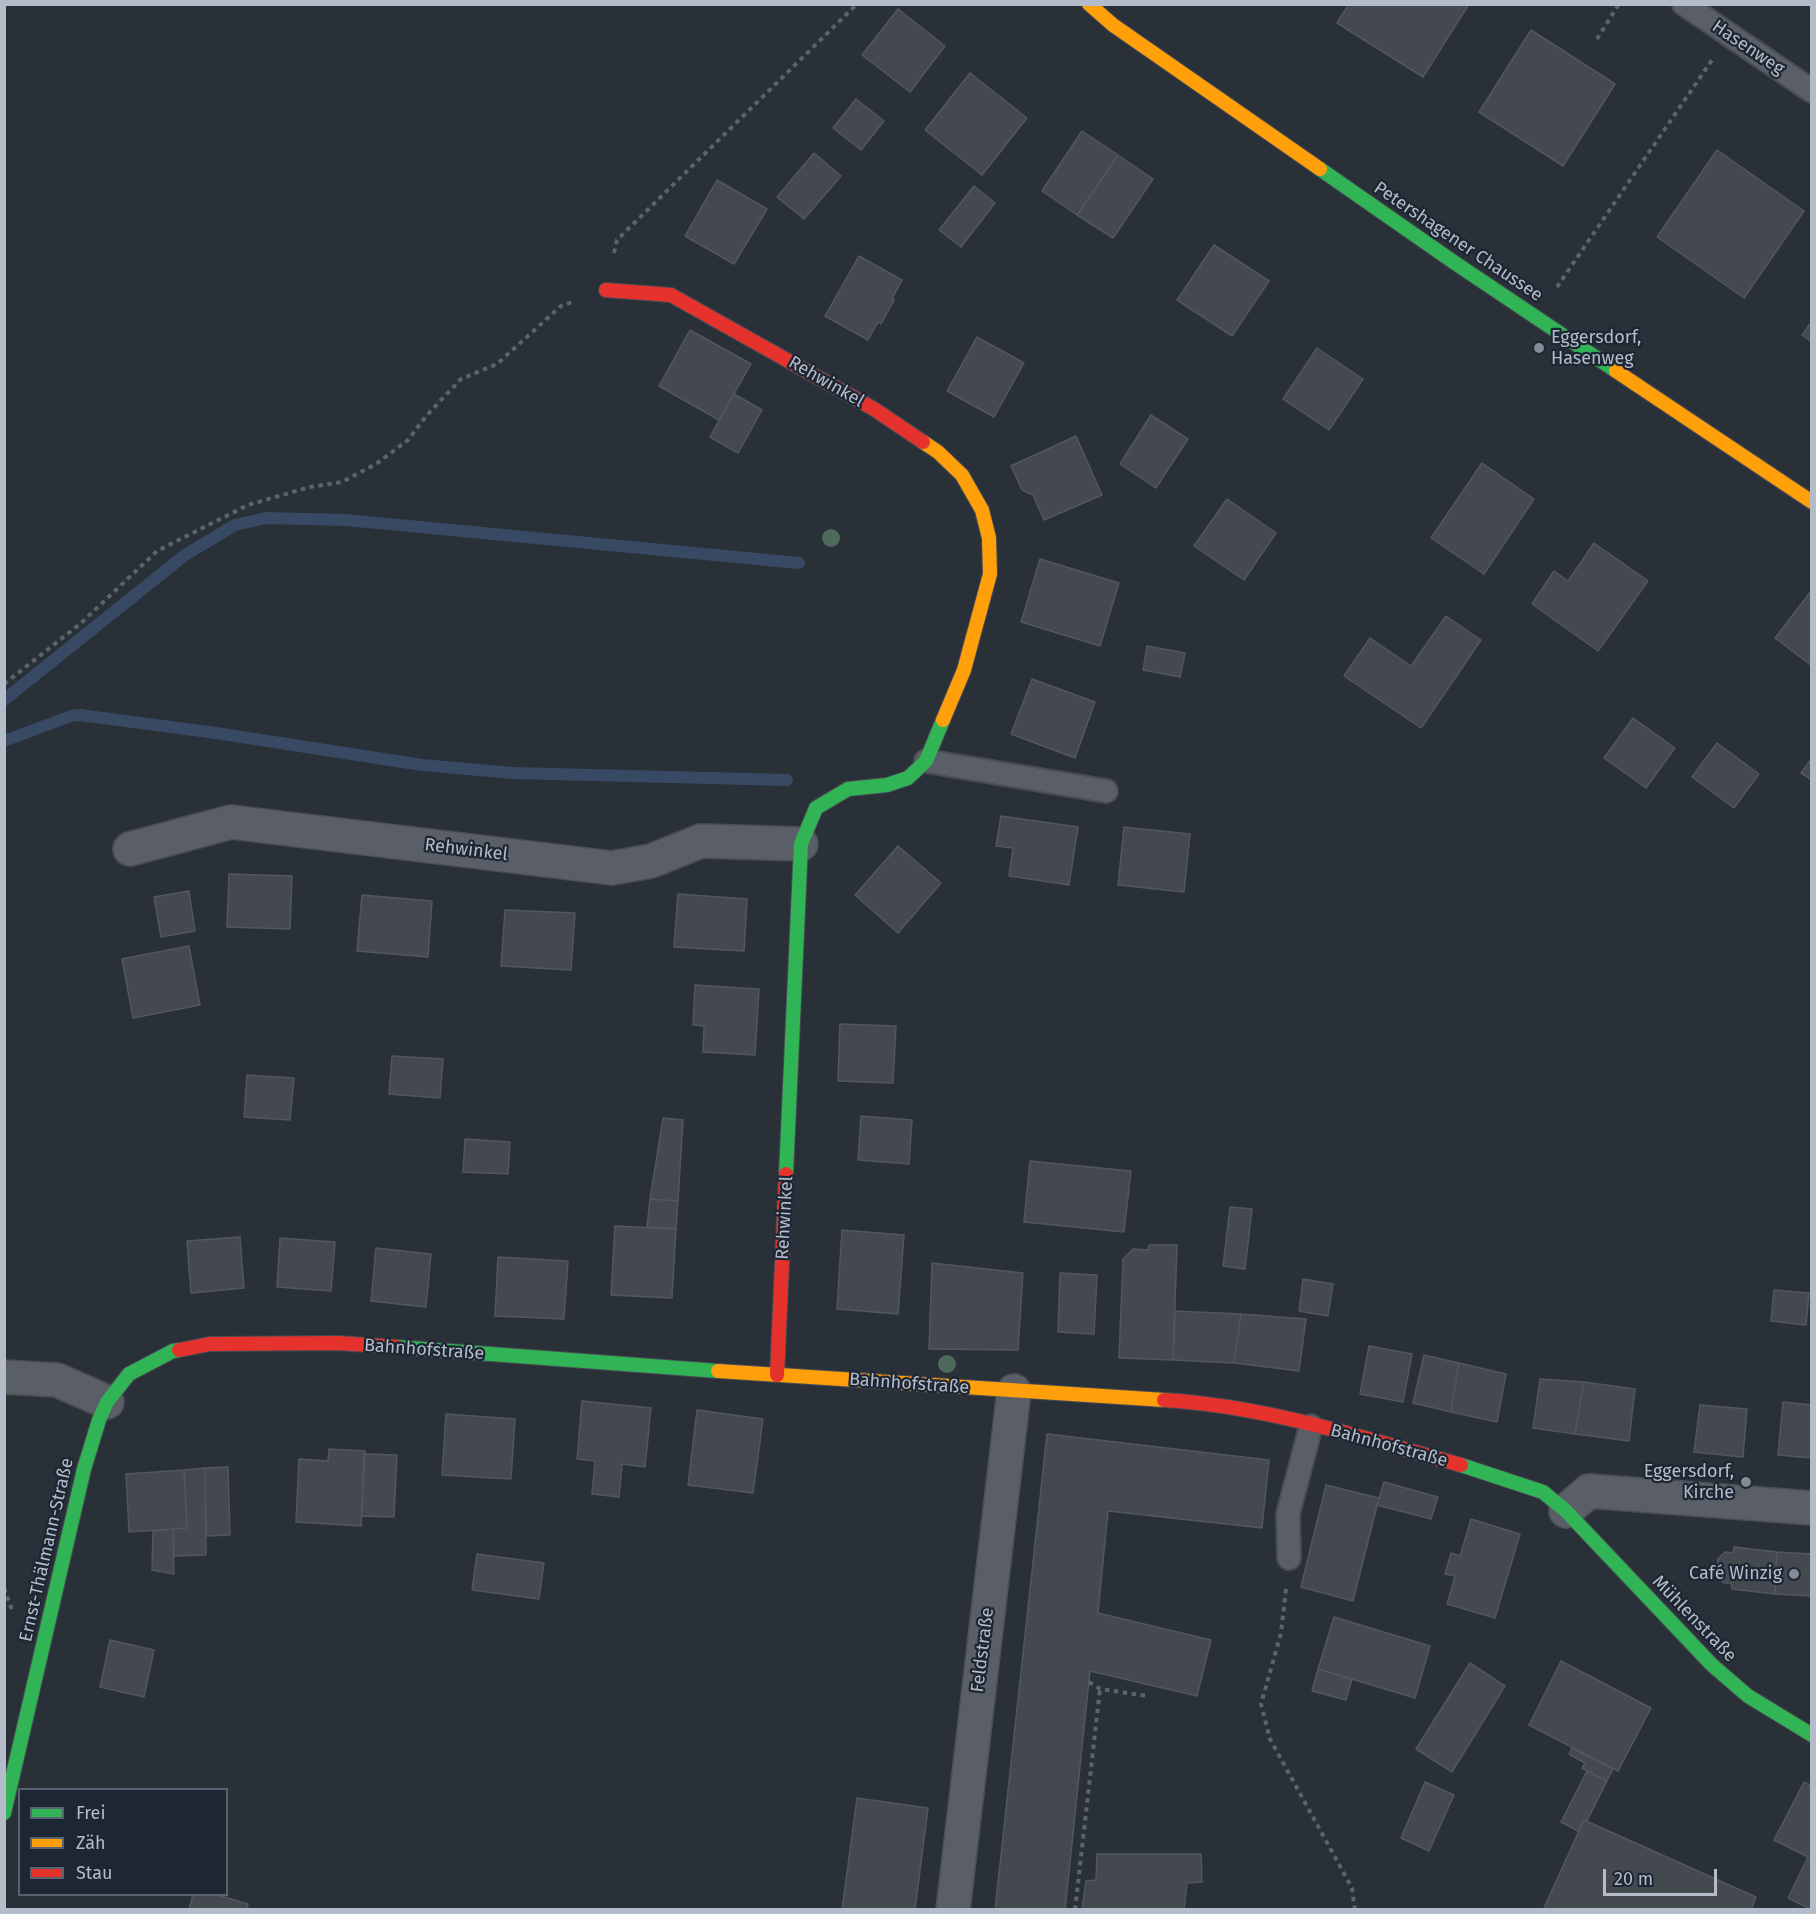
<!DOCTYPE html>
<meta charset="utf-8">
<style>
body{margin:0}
#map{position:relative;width:1816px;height:1914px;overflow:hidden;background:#2a3038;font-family:"Fira Sans",sans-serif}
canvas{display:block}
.frame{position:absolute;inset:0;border:6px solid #b4bcc9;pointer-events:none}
.legend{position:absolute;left:18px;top:1788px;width:210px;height:108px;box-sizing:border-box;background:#1d2633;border:2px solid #59626f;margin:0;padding:8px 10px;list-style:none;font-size:18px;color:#b4bcc9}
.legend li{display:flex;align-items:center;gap:12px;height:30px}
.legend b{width:30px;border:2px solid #59626f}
.scale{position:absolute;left:1603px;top:1869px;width:114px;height:27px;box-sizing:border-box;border:3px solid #b4bcc9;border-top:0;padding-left:8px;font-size:18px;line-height:21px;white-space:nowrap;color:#b4bcc9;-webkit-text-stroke:4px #1d2633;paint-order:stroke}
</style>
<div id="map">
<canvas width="1816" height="1914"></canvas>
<div class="frame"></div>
<ul class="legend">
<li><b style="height:8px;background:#30b455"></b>Frei</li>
<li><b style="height:8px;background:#ff9f0a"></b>Zäh</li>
<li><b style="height:8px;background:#e5322d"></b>Stau</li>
</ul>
<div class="scale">20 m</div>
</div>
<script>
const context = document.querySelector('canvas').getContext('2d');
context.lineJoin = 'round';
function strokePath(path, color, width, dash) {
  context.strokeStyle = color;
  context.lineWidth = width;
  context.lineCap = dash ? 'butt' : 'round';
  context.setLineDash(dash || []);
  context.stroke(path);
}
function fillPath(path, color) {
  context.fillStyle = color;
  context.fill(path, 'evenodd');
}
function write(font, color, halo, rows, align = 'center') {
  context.font = font + ' "Fira Sans",sans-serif';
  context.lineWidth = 4.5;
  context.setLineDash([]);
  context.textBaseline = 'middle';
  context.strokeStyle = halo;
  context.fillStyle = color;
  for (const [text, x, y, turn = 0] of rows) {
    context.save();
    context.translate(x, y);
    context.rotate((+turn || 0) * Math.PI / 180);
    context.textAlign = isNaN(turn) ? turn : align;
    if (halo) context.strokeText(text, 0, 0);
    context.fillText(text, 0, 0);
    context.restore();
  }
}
strokePath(new Path2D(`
 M4 700 185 555 235 525 266 518 346 520 799 563
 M4 741 71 716 80 715 216 733 422 765 513 773 787 780`), '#384963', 12);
const building = new Path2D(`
 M1349 4H1469L1423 77 1337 23Z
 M898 9 945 46 910 92 862 55Z
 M1531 30 1615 84 1563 166 1479 112Z
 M970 73 1027 118 982 175 925 130Z
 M856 99 884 121 861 150 833 128Z
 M1082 131 1118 155 1077 215 1042 191Z
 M1717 150 1804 211 1744 298 1657 237Z
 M814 153 841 176 804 219 777 197Z
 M1118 155 1153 179 1113 238 1077 215Z
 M717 180 767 209 734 264 685 236Z
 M974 186 995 203 961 247 939 230Z
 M1214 245 1269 281 1232 336 1177 300Z
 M859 256 902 280 892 299 894 300 881 324 878 322 868 340 825 316Z
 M1812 321V342L1802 335Z
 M690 330 751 364 719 420 659 386Z
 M977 337 1024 363 994 417 947 391Z
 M1317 348 1363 379 1329 430 1283 399Z
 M734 394 762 410 738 453 710 437Z
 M1151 415 1188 439 1156 488 1120 464Z
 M1076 436 1102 495 1044 520 1033 495 1022 490 1011 466Z
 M1482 463 1534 499 1484 574 1431 538Z
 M1227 499 1276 533 1244 580 1194 546Z
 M1594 543 1648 581 1598 651 1532 604 1554 571 1568 581Z
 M1040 559 1119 583 1100 646 1021 622Z
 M1812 590V666L1775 638Z
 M1446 616 1481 640 1421 728 1344 676 1370 638 1411 666Z
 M1147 646 1185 653 1180 677 1143 670Z
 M1032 679 1095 702 1075 758 1011 734Z
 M1633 718 1675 748 1646 788 1604 758Z
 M1717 743 1759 774 1734 808 1692 777Z
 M1812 758V780L1801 773Z
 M1001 816 1078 827 1069 885 1009 876 1013 848 996 846Z
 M1124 827 1190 834 1184 892 1118 885Z
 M898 846 941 883 898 933 855 895Z
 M229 874 292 876 290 929 227 927Z
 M189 891 195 931 161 937 154 897Z
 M678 894 747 899 744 951 674 947Z
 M362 895 432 901 428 957 357 951Z
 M505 910 575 913 571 970 501 966Z
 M189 946 200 1005 133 1018 122 959Z
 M695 985 759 989 755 1055 703 1052 704 1026 693 1025Z
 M840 1024 896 1026 893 1083 838 1081Z
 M392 1056 443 1059 440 1098 389 1094Z
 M247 1075 294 1078 290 1120 244 1117Z
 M861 1116 912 1120 909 1164 858 1160Z
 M663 1118 683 1120 678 1201 650 1199Z
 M465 1139 510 1142 508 1174 463 1172Z
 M1030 1161 1131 1171 1124 1232 1024 1222Z
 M650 1199 678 1201 676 1229 647 1227Z
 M1230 1207 1252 1209 1245 1269 1223 1266Z
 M615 1226 676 1229 672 1298 611 1295Z
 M842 1230 904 1235 898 1314 837 1309Z
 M240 1237 244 1288 191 1293 187 1241Z
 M280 1238 335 1242 331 1291 277 1287Z
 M1149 1245H1177L1173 1360 1119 1358 1123 1259 1133 1249 1148 1250Z
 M376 1248 431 1254 426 1307 371 1301Z
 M498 1257 568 1261 564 1319 495 1316Z
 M932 1263 1023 1273 1018 1350 929 1349Z
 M1060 1273 1097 1275 1094 1334 1058 1332Z
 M1303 1279 1333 1284 1328 1316 1299 1311Z
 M1774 1290 1809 1293 1806 1325 1771 1321Z
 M1175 1311 1241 1314 1234 1363 1173 1360Z
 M1241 1314 1306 1319 1299 1371 1234 1363Z
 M1369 1346 1412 1354 1403 1402 1360 1394Z
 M1424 1355 1459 1363 1451 1412 1413 1403Z
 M1459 1363 1506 1374 1497 1422 1451 1412Z
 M1540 1379 1584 1382 1575 1434 1533 1428Z
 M1584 1382 1635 1389 1629 1441 1575 1434Z
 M582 1401 651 1408 645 1467 622 1464 619 1497 592 1494 595 1461 577 1459Z
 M1783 1402 1812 1405V1458L1778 1455Z
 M1700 1405 1747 1409 1743 1457 1694 1452Z
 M697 1410 763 1419 753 1493 688 1485Z
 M446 1414 515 1419 511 1479 442 1475Z
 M1047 1434 1269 1460 1262 1528 1108 1511 1098 1613 1211 1640 1197 1696 1090 1671 1065 1910H995Z
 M329 1449 365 1451 361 1526 296 1522 299 1459 328 1461Z
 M364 1454 397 1455 394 1517 362 1516Z
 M228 1467 230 1535 206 1536 205 1468Z
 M205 1468 206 1555 174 1556 173 1529 187 1528 184 1470Z
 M184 1470 187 1528 129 1532 126 1474Z
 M1384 1482 1438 1497 1431 1519 1377 1505Z
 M1326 1485 1379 1498 1353 1601 1301 1587Z
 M1471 1519 1520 1534 1495 1618 1447 1604 1455 1576 1445 1574 1451 1553 1460 1556Z
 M173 1529 174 1574 152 1570 153 1531Z
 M1734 1547 1777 1552 1775 1594 1732 1589 1731 1583H1724L1716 1576 1718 1559 1725 1552 1733 1553Z
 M1777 1552 1812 1554V1596L1775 1594Z
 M477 1554 544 1563 539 1599 472 1590Z
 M1334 1617 1430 1646 1415 1698 1318 1669Z
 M110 1640 154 1650 144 1697 100 1687Z
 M1561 1661 1651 1708 1618 1771 1529 1725Z
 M1470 1663 1505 1686 1452 1772 1416 1749Z
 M1318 1669 1352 1679 1346 1700 1312 1691Z
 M1572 1748 1613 1769 1607 1781 1582 1768 1585 1763 1569 1754Z
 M1587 1771 1607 1781 1587 1821 1584 1820 1578 1831 1561 1822Z
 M1425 1782 1454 1795 1429 1851 1401 1838Z
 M1804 1782 1812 1786V1910L1788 1898 1808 1857 1774 1840Z
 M857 1798 928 1808 915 1910H842Z
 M1584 1820 1756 1897 1751 1910H1543Z
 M1097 1854H1201L1202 1882 1187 1883 1184 1910H1082L1086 1881 1096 1880Z
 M193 1894H214L248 1904 247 1910H189Z`);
fillPath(building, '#444950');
strokePath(building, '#52575f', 1.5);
const lane = new Path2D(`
 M1684 4 1812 91
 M926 761 1106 791
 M1289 1558 1288 1514 1311 1426`);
const street = new Path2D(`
 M130 849 231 822 612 868 651 861 701 841 801 844
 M4 1377 57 1380 107 1402
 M1566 1511 1589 1491 1812 1508
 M953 1910 1014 1391`);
const fast = new Path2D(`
 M1320 169 1455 263 1616 371
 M786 1174 801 844 816 808 848 789 887 785 908 778 926 761 943 720
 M397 1347 718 1371
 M1461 1465 1543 1492 1566 1511 1712 1665 1748 1696 1812 1735
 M4 1813 84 1469 99 1420 107 1402 129 1374 173 1351 179 1350`);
const slow = new Path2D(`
 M1089 4 1113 25 1320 169
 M1616 371 1812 502
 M923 442 938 452 962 475 982 510 989 538 990 574 964 670 943 720
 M718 1371 1164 1400`);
const jam = new Path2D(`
 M606 290 671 295 874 409 923 442
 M179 1350 210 1344 338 1343 397 1347
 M777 1375 786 1174
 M1164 1400C1265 1406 1364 1438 1461 1465`);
strokePath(lane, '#484c53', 26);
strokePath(street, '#484c53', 36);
strokePath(fast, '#484c53', 16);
strokePath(slow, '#484c53', 16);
strokePath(jam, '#484c53', 16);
strokePath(new Path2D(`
 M1597 39 1619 4
 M614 253 617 240 857 4
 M1557 287 1712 60
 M4 684 80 624 157 551 248 505 310 487 342 482 376 464 408 440 427 415 461 379 497 364 561 306 572 302
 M4 1588 12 1610
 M1286 1589 1281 1633 1261 1704 1270 1739 1352 1888 1355 1910
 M1089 1682 1100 1689 1148 1696
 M1075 1910 1100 1689`), '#5d636a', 4, [4.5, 4.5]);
strokePath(lane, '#5a5e66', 22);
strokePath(street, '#5a5e66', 33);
strokePath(fast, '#30b455', 14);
strokePath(slow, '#ff9f0a', 14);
strokePath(jam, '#e5322d', 14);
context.fillStyle = '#4e6a5a';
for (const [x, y] of [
 [831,538],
 [947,1364]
]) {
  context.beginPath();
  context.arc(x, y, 9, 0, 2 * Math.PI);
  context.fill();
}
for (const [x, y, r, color] of [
 [1539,348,6,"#848b96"],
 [1746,1482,6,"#848b96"],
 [1794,1574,6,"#848b96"]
]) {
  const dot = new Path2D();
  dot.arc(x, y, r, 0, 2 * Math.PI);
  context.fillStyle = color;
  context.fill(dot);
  strokePath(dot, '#1d2633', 2);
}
write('18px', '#b4bcc9', '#1d2633', [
 ["Hasenweg",1748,48,34],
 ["Petershagener Chaussee",1458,242,34],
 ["Rehwinkel",826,382,30],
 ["Rehwinkel",466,850,7],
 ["Rehwinkel",785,1218,-87],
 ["Bahnhofstraße",424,1350,4],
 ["Bahnhofstraße",909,1384,4],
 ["Bahnhofstraße",1389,1446,15],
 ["Ernst-Thälmann-Straße",47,1550,-77],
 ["Mühlenstraße",1694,1619,46],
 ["Feldstraße",983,1650,-83]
]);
write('18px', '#b4bcc9', '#1d2633', [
 ["Eggersdorf,",1551,338,"left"],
 ["Hasenweg",1551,359,"left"],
 ["Eggersdorf,",1734,1472],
 ["Kirche",1734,1493],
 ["Café Winzig",1782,1574]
], 'right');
</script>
